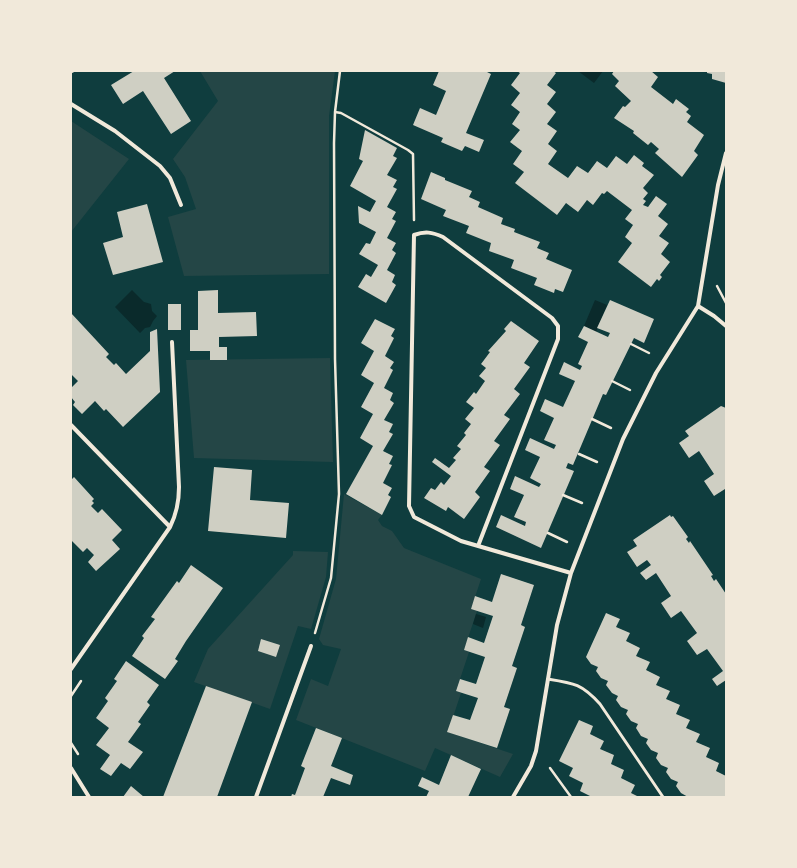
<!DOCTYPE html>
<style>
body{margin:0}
#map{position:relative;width:797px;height:868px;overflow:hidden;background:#0f3d3e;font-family:"Roboto Serif",serif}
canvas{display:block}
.frame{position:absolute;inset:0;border:72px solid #f1e9da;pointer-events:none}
</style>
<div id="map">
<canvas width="797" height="868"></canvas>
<div class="frame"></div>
</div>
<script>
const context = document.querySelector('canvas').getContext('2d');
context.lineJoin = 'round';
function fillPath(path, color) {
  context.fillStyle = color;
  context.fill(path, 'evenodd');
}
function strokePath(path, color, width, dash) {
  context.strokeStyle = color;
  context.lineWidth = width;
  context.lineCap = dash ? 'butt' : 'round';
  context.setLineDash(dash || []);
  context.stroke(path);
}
fillPath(new Path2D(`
 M200 71H335L329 116V274L184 276 168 217 196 209 185 177 173 159 218 101Z
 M71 121 129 159 71 232Z
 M330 358 333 462 194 458 186 360Z
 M344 494 382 515 378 520 382 526 392 531 404 548 481 579 471 609 477 611 464 650 469 652 456 691 461 693 448 732 513 754 500 777 435 748 425 771 296 720 311 679 328 686 341 649 323 645 319 639 336 579Z
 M293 551 328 552 326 577 311 629 298 626 270 709 194 682 208 649 293 555Z`), '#244646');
fillPath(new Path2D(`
 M578 71H603L594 83Z
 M132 290 144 302 151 304 152 311 157 316 153 321 150 327 145 328 140 333 115 307Z
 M595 300 607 305 596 332 584 326Z
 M476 614 486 617 483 628 473 624Z`), '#0a2a2b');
fillPath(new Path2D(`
 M134 71H175L164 78 191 121 171 134 143 91 123 104 111 85Z
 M439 71H485L491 74 466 133 484 140 479 152 465 146 462 151 441 142 443 138 413 125 420 108 436 115 446 91 433 85Z
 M517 71H553L556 73 547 85 556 92 547 104 556 112 547 124 557 131 548 144 557 151 548 164 568 178 577 166 588 173 597 161 607 168 616 156 627 164 634 155 644 163 642 166 654 175 643 188 648 193 643 199 646 201 643 205 648 207 656 196 667 204 658 216 668 224 659 236 669 243 661 254 670 262 660 275 662 277 659 281 657 279 651 287 618 262 632 243 625 237 633 225 625 219 632 210 607 191 604 194 602 193 593 205 587 200 578 212 566 203 557 215 515 183 524 172 513 164 522 151 510 142 520 130 512 124 520 112 511 105 520 93 511 85 520 73Z
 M614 71H651L658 77 651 87 673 104 676 99 689 109 686 112 691 116 687 122 704 135 694 151 698 155 682 177 655 153 659 149 651 142 648 145 633 133 634 131 614 118 623 106 625 107 631 101 615 86 619 81 612 74Z
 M707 71H726V83L712 79V74L707 73Z
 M365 130 397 148 393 156 397 158 387 175 397 180 393 187 397 189 387 207 396 212 392 219 396 221 387 238 396 243 392 250 396 253 387 270 395 275 392 282 396 285 386 303 358 287 366 274 371 277 378 265 359 254 366 243 370 244 376 232 359 223 358 206 370 212 376 201 350 186 363 161 359 159Z
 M431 172 445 178V180L472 191 469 197 480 202 478 207 503 218 501 224 515 229 514 232 540 242 537 248 549 253 546 259 572 270 563 292 555 289 554 293 534 285 537 278 511 268 514 260 489 251 491 243 466 233 469 226 443 216 446 210 421 199Z
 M147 204 163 262 113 275 103 243 123 237 117 212Z
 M218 290V313L256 312 257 336 219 337V347H227V360H210V351H190V330H198V291Z
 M610 300 654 319 644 343 634 338 606 395 603 394 573 465 568 463 566 468 574 471 541 548 496 527 501 515 525 526 526 522 514 517 524 495 510 489 515 476 539 487 541 484 530 478 540 457 525 450 530 438 554 449 556 445 544 440 554 418 540 411 545 399 563 407 575 381 559 374 564 362 580 370 582 366 578 364 588 342 578 337 584 326 608 337 610 333 597 328Z
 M168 304H181V330H168Z
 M71 313 109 354 106 357 114 365 116 363 126 374 150 351V332L157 329 160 392 123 427 106 409 104 411 95 401 82 414 73 405 75 402 71 397V388L78 381 71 374Z
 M375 319 395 329 391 336 394 338 385 356 394 362 390 368 393 370 384 388 393 393 390 400 394 403 384 420 393 424 389 432 393 434 383 451 393 456 389 464 392 465 383 483 392 488 388 495 391 497 382 515 346 494 373 446 360 438 373 414 361 407 374 383 361 375 374 351 361 343Z
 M511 321 539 341 524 363 530 367 514 389 520 394 504 415 510 419 494 441 500 445 484 467 490 471 475 492 480 497 464 519 448 507 446 511 424 498 431 488 435 490 441 482 444 485 451 476 432 462 435 458 449 468 456 460 453 458 461 449 457 446 466 435 464 433 471 424 465 419 474 408 466 402 474 392 476 394 485 381 479 376 486 368 481 364 490 352 488 351 506 331 504 329Z
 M721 406 726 408V491L725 489 714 496 704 481 714 474 699 451 689 458 679 443 689 436 685 431Z
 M214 467 252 470 250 500 289 503 286 538 208 531Z
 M74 477 94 499 92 501 94 503 91 506 98 513 102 509 122 530 112 540 120 549 96 571 88 562 94 555 87 548 83 552 71 540V480Z
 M670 515 671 517 673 516 688 537 686 539 689 543 690 541 713 575 711 576 714 581 716 579 726 594V680L717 686 712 679 723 671 707 649 697 655 687 641 697 633 681 611 671 618 661 603 671 596 656 573 646 580 640 573 651 565 647 560 637 567 627 552 637 546 633 540Z
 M191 565 223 588 186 641 175 659 178 661 165 679 132 656 144 638 142 636 155 619 151 617 177 581 179 583Z
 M501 574 534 585 521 625 525 627 512 666 517 668 504 707 510 709 497 748 447 732 453 715 470 720 478 698 456 691 460 679 476 684 485 657 464 650 468 637 484 643 493 616 471 609 475 596 492 602Z
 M606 613 620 619 616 627 630 633 626 641 640 648 636 656 650 662 646 670 660 677 656 685 670 691 666 699 680 705 676 714 690 720 686 728 700 734 696 742 710 748 706 757 719 763 716 771 726 776V797H688L681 793 676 786 678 782 671 779 666 772 668 768 661 765 656 758 658 753 651 750 646 743 648 739 641 736 636 728 638 724 631 721 626 714 628 710 621 707 616 700 618 696 612 693 606 685 608 681 601 678 596 671 598 667 591 664 586 657Z
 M261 639 280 645 276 657 258 651Z
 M126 661 159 685 147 702 150 705 138 722 141 724 128 742 143 752 130 769 121 763 111 776 100 769 110 755 96 745 109 728 96 718 108 701 105 698 117 681 114 679Z
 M206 686 252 702 217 797H163Z
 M579 720 593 726 590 734 604 741 600 749 614 755 611 764 624 770 621 778 635 785 631 793 639 797H592L580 791 583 783 569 776 573 768 559 761Z
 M316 728 342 738 331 766 353 775 350 785 331 778 323 797H291L292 794 295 795 305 768 301 766Z
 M451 755 481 769 468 797H426L429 791 418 786 422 777 439 785Z
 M131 786 144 797H123Z`), '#cfcfc3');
strokePath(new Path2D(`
 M335 112 341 113 408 150 413 154 414 220
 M717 286 726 303
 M631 344 649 353
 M612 381 630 390
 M592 419 611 428
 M579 454 597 462
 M563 495 582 503
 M548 533 567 542
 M315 633 331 578 339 494 335 359 334 143 335 112 340 71
 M71 696 81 681
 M71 743 78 754
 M550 768 571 797`), '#f1e9da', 2.5);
strokePath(new Path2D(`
 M548 679C574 683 582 684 600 704L663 797`), '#f1e9da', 3);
strokePath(new Path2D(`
 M71 71H72
 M71 104 115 131 160 166 170 178 181 205
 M698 306 714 316 726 326
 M71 425 170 527
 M478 546 558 339V326L552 318 443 237C432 232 425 231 414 235L409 506 414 517 461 541 571 573
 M71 669 170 527C177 513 179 502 179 487L172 342
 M71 768 89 797
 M256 797 311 646
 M513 797 531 766 536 751 557 625 571 573 623 439 656 373 698 306 718 185 726 153`), '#f1e9da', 4);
</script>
